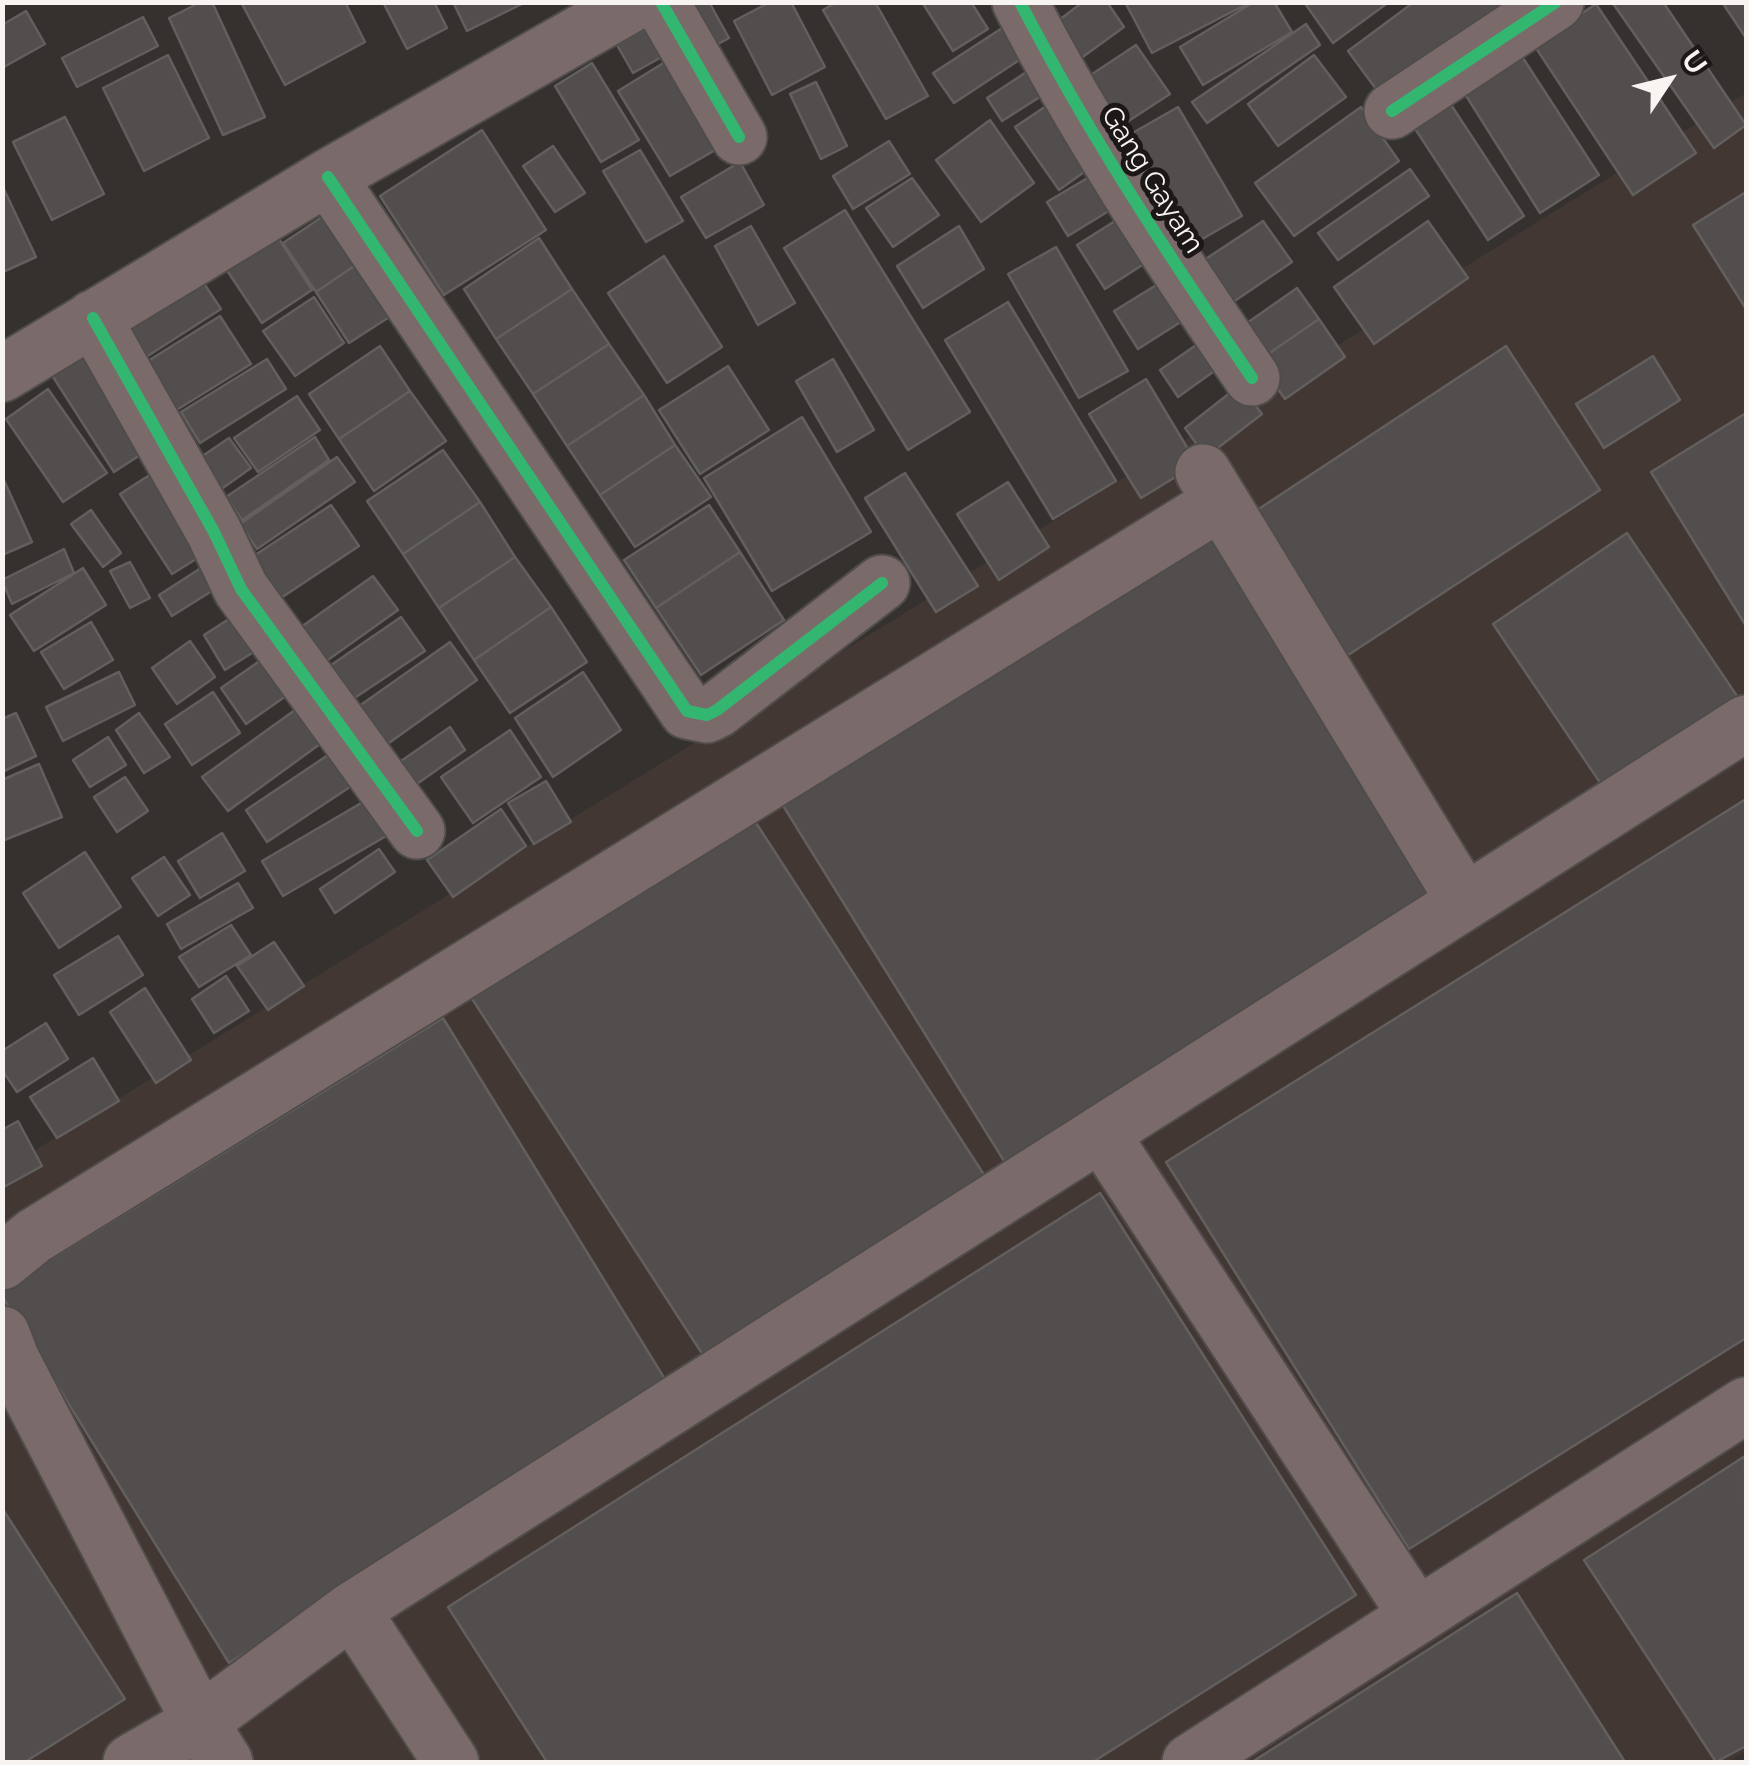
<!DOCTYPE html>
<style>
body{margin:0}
#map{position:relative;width:1749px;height:1765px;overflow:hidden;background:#34312f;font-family:Raleway,sans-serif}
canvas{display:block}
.frame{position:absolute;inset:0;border:5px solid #f8f4f2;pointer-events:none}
.north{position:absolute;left:1619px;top:30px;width:100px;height:100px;-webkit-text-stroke:8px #1b1817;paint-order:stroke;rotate:55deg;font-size:28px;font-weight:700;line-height:40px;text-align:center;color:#f8f4f2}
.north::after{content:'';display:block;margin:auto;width:35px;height:45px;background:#f8f4f2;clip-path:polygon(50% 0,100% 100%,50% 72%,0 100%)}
</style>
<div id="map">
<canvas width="1749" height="1765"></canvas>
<div class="frame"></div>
<div class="north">U</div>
</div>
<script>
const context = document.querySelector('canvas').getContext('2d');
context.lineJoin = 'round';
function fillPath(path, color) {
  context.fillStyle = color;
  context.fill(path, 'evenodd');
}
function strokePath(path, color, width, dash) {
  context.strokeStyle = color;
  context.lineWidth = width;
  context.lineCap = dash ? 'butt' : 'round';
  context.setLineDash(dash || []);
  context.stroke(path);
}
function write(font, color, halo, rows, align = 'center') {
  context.font = font + ' Raleway,sans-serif';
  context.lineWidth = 10;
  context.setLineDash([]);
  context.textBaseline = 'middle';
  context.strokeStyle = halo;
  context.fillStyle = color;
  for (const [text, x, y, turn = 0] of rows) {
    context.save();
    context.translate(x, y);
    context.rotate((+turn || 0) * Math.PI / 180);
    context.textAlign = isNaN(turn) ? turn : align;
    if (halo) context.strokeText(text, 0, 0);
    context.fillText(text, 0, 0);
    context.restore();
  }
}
fillPath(new Path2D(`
 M1746 93V1751L1728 1762H3V1170Z`), '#423732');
const building = new Path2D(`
 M201 2H212L265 117 223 135 169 18Z
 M241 2H345L365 42 285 85Z
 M383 2H434L447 28 407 49Z
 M453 2H526L467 31Z
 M695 2H709L729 38 702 53 679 12Z
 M770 2H791L825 67 772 95 734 21Z
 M837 2H875L928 96 886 119 823 10Z
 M922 2H971L988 29 953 51Z
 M1083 2H1107L1124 27 1073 64 1047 29Z
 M1125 2H1251L1152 53Z
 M1254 2H1274L1292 32 1203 85 1180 47Z
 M1304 2H1389L1333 43Z
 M1414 2H1526L1387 104 1348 51Z
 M1612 2H1663L1746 125 1714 148Z
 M1722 2H1746V38Z
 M1596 4 1696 153 1633 195 1534 45Z
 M26 11 45 44 2 68V25Z
 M143 17 158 46 77 87 62 58Z
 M1016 19 1036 49 954 103 933 73Z
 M660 21 676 49 633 73 617 45Z
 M1306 24 1320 45 1207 123 1192 102Z
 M1510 38 1599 175 1540 213 1453 75Z
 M1136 45 1170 94 1104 137 1071 88Z
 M678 54 731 141 670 176 618 91Z
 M168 55 209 138 144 171 103 88Z
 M1314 55 1346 97 1278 146 1248 104Z
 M1046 59 1062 83 1002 121 987 98Z
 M592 63 639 140 601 162 555 86Z
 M816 82 847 146 821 159 790 94Z
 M1442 91 1524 216 1488 240 1406 115Z
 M1052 102 1094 165 1059 190 1015 127Z
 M1178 107 1242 216 1173 256 1108 147Z
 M1361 107 1399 161 1294 236 1255 183Z
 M65 117 104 194 52 220 13 142Z
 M990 120 1034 183 981 222 936 160Z
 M482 130 546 230 444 295 380 196Z
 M889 141 910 174 853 209 833 176Z
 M553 146 585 193 555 212 523 166Z
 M640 150 683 221 646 242 603 171Z
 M740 162 764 205 706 238 681 197Z
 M1106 167 1125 201 1068 236 1047 202Z
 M1410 169 1429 196 1338 260 1318 233Z
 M912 178 939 215 893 247 866 208Z
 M2 185 36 257 3 272 2 271Z
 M1746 192V309L1693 225Z
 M1134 209 1161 253 1105 289 1077 245Z
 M845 210 970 412 908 450 784 248Z
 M328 213 360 262 316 292 283 243Z
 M1263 221 1292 262 1220 311 1192 268Z
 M1428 221 1468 278 1374 344 1334 287Z
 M751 226 795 303 758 325 715 246Z
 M959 226 984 269 923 308 897 266Z
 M277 236 312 290 262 323 226 269Z
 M539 238 572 289 496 339 464 289Z
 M1056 247 1128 371 1079 398 1008 274Z
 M664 256 722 347 667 383 608 293Z
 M360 262 394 314 349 343 316 292Z
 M199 276 221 309 132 366 110 331Z
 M1171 276 1195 313 1138 349 1114 311Z
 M1297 288 1319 319 1258 361 1237 330Z
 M572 289 609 344 533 394 496 339Z
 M314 297 344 343 295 376 263 331Z
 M1008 302 1116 481 1053 519 945 340Z
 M220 316 251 364 162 419 132 371Z
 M1319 319 1345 357 1285 399 1258 361Z
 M88 328 160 442 114 472 41 358Z
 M1215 332 1234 357 1178 397 1160 370Z
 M609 344 644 395 567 446 533 394Z
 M380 346 410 391 339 439 309 394Z
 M1506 346 1600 490 1339 661 1245 518Z
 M1653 356 1680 400 1604 448 1576 404Z
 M267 359 286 389 200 443 181 412Z
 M833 359 874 430 837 452 796 381Z
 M728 366 769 430 700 474 659 410Z
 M1146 379 1197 464 1141 498 1089 414Z
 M1240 385 1262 414 1206 457 1185 428Z
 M48 389 107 473 63 502 6 419Z
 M410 391 446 441 374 491 339 439Z
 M644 395 675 445 600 495 567 446Z
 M297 396 320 430 258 472 234 438Z
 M1746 413V626L1651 472Z
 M802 417 871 532 772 591 704 478Z
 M315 437 329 460 242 520 226 497Z
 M229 438 251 468 220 490 198 459Z
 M675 445 711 497 635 547 600 495Z
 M443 450 480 502 403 554 367 501Z
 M337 457 355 482 257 549 240 524Z
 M162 467 214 548 172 574 120 494Z
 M905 473 978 586 936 612 865 498Z
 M2 476 32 542 2 555Z
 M1008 482 1049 547 999 580 957 514Z
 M480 502 515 557 439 608 403 554Z
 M331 505 359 546 275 602 246 561Z
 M709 505 740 552 656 608 624 560Z
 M91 510 121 553 103 567 71 524Z
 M1627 533 1739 699 1605 790 1493 624Z
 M1212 537 1444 911 1014 1177 782 804Z
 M64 549 74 573 12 604 2 580Z
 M740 552 784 620 701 675 656 608Z
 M515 557 551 607 474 660 439 608Z
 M130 562 150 598 130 608 110 571Z
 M83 568 106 605 34 651 10 615Z
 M201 568 215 589 172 616 159 595Z
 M373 576 398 610 318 667 294 632Z
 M551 607 587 662 510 713 474 660Z
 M246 608 268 643 225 670 204 635Z
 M401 617 425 651 341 707 318 674Z
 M91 622 113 660 64 689 41 652Z
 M190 641 215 677 177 704 152 668Z
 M450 642 477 680 382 748 355 709Z
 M271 653 296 689 246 724 221 688Z
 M119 672 135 705 63 741 46 707Z
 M583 672 621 730 553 777 515 718Z
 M213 692 240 733 192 765 165 724Z
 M306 702 331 736 228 811 202 777Z
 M16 713 36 756 2 772V719Z
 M139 713 170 757 144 773 116 730Z
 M450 727 465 750 407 791 391 768Z
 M510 730 541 777 473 823 441 777Z
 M108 737 126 765 90 787 73 760Z
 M331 753 353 785 267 842 246 810Z
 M39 764 62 817 2 841V780Z
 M125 777 148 811 117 832 94 797Z
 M546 781 571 822 534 844 508 803Z
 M368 799 388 835 283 896 262 861Z
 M1746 799V1338L1409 1549 1166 1162Z
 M501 809 526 846 453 897 427 860Z
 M749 812 992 1187 712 1369 469 994Z
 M222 833 245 871 200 898 178 861Z
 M379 849 395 872 335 913 320 889Z
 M85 852 121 907 59 948 23 893Z
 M164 857 190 895 158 916 132 878Z
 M238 883 253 908 181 949 167 924Z
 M231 925 251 955 199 987 179 957Z
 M118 936 143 975 79 1015 54 975Z
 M274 942 304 986 268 1010 237 966Z
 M226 976 249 1011 214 1033 192 999Z
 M145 988 191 1060 156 1083 110 1012Z
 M443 1018 671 1389 229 1663 2 1296V1289Z
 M46 1023 68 1059 17 1092 2 1070V1051Z
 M93 1058 119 1101 57 1138 30 1097Z
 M18 1121 42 1166 2 1188V1130Z
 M1100 1193 1356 1595 1093 1762H547L448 1607Z
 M1745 1456 1746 1746 1716 1762 1584 1560Z
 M2 1508 125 1699 25 1762H2Z
 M1517 1593 1625 1762H1252Z`);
fillPath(building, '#514e4d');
strokePath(building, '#625f5e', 2.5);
const minor = new Path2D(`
 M661 2 739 137
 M1020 2C1088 134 1169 256 1252 378
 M1392 111 1556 2
 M328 177 687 711 707 715 717 710 882 583
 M93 318 214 532 241 589 417 831
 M2 374 328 177 635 2
 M1203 472 1465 902
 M1101 1133 1417 1616
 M2 1262 34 1236 1221 502
 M2 1334 12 1360 200 1722 225 1762
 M352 1610 451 1762
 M131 1762 200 1722 352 1610 1746 723
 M1190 1762 1746 1405`);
strokePath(minor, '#4f4c4b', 59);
strokePath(minor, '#7a6b6a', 55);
strokePath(new Path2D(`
 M661 2 739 137
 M1020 2C1088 134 1169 256 1252 378
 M1392 111 1556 2
 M328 177 687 711 707 715 717 710 882 583
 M93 318 214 532 241 589 417 831`), '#33b770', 12);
write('28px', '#f8f4f2', '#1b1817', [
 ["Gang Gayam",1152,180,58]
]);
</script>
